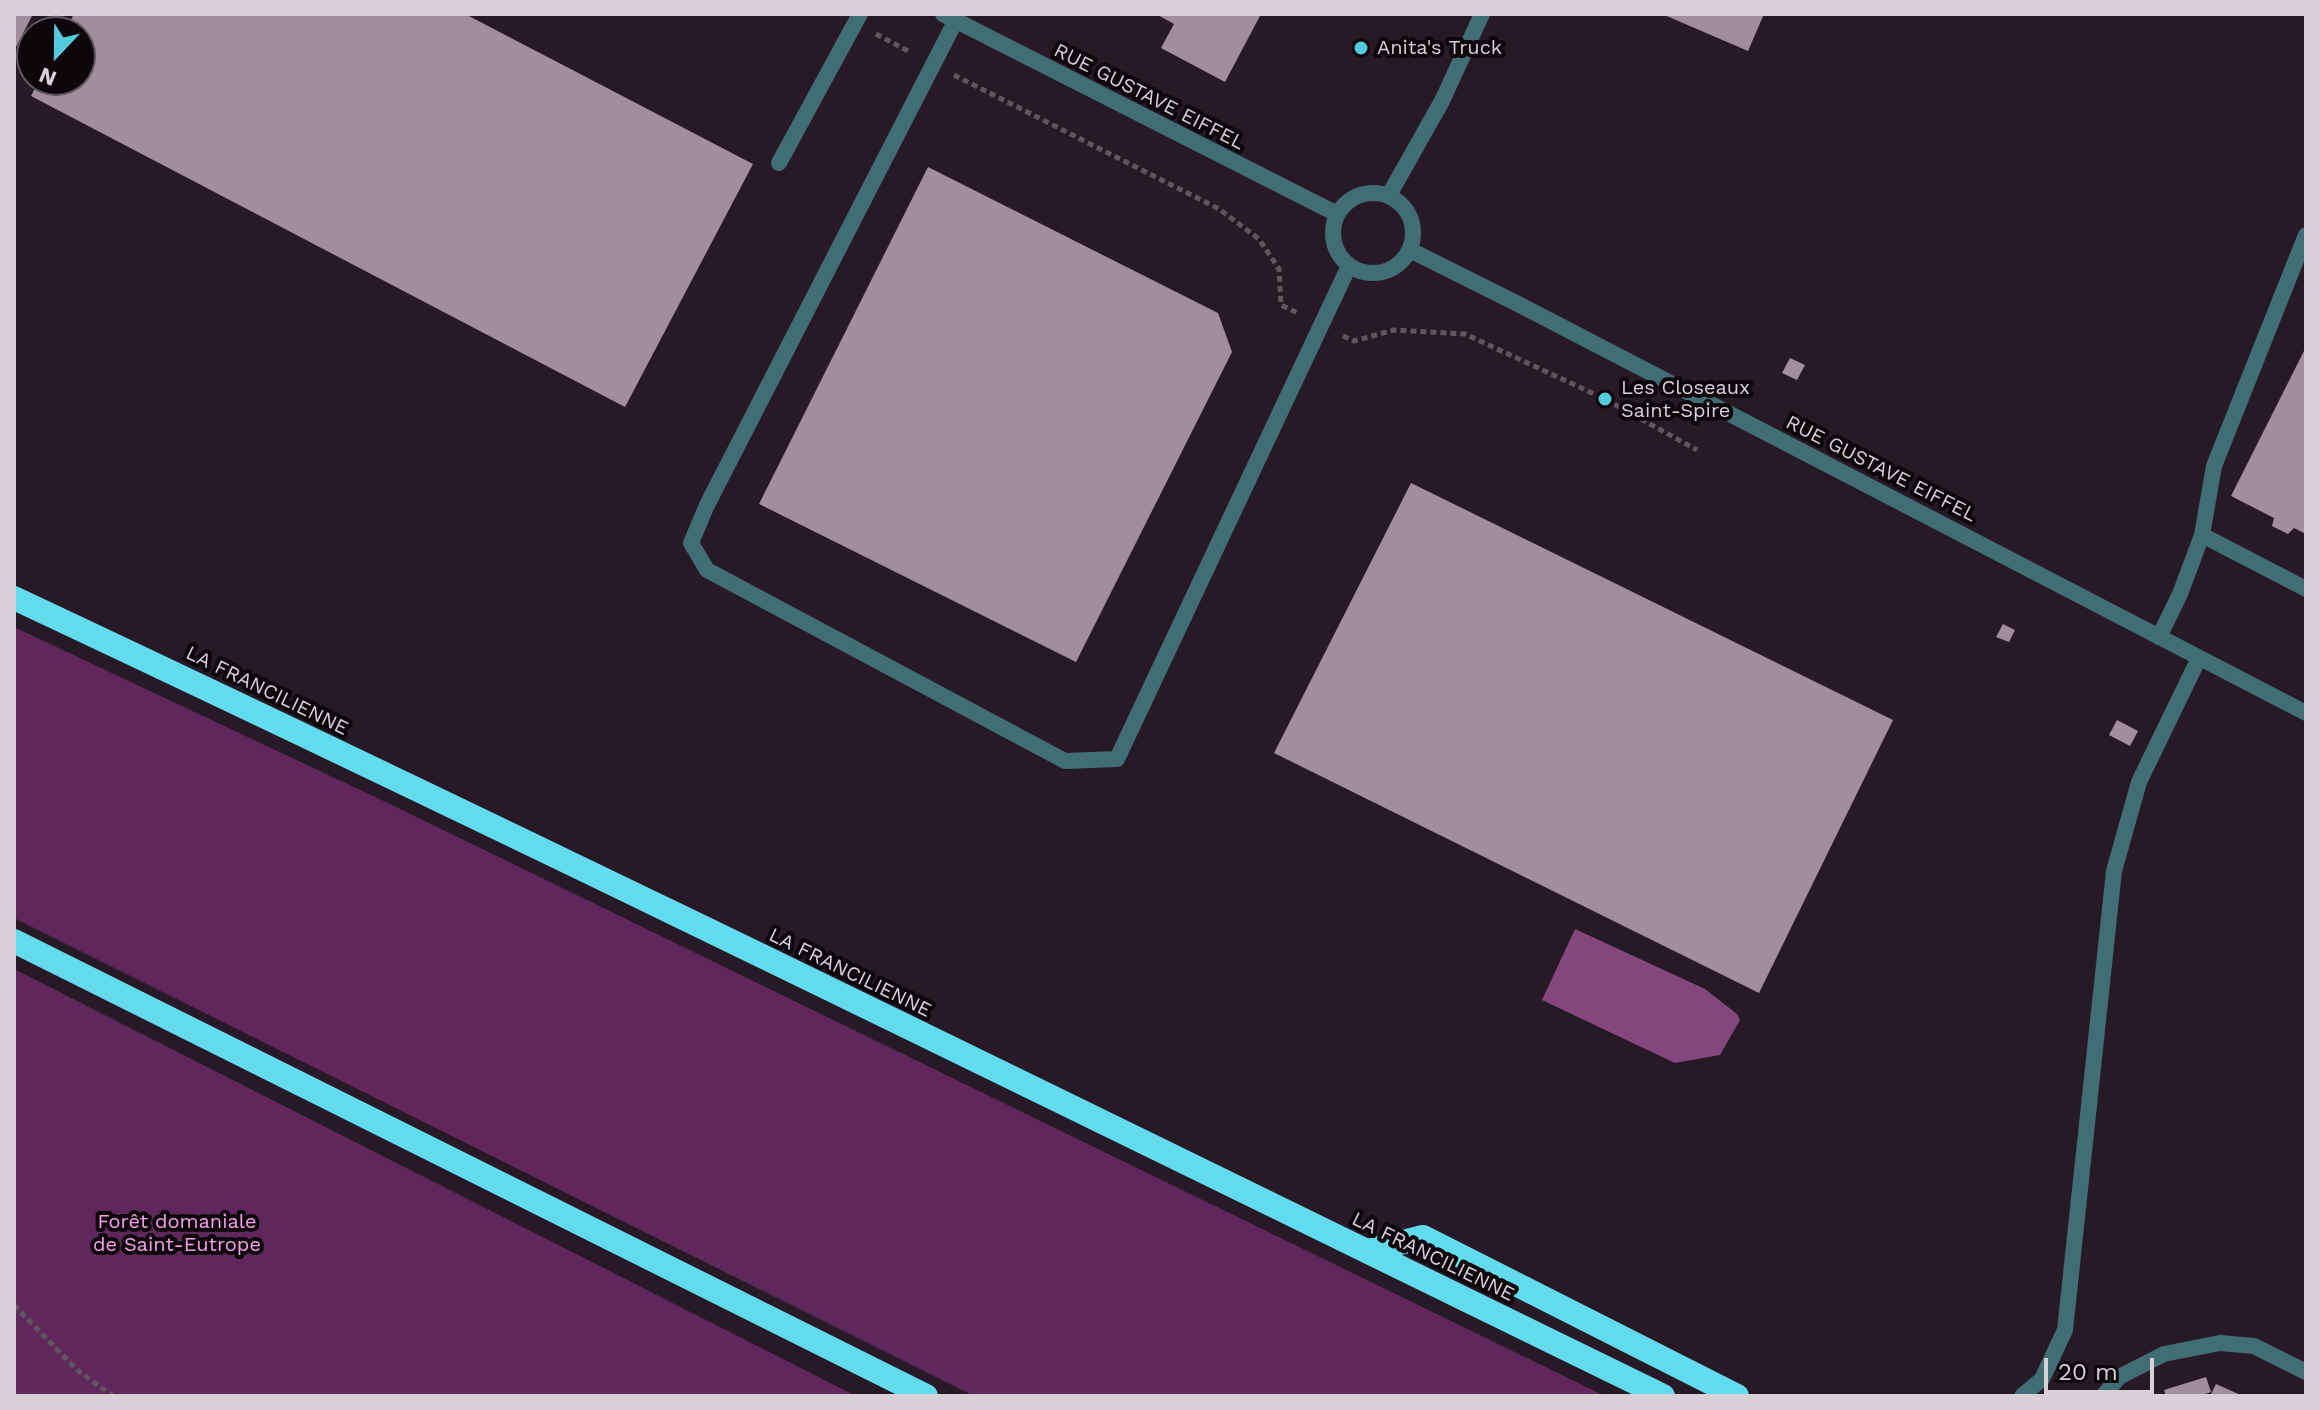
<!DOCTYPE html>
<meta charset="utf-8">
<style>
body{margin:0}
#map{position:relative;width:2320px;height:1410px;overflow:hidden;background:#271a26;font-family:"Work Sans",sans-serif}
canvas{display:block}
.frame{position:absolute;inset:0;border:16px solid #d9cfd7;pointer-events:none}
.north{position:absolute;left:16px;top:16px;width:80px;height:80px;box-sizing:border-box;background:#0d070c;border:2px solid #5f575d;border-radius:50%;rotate:202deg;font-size:22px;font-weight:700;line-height:32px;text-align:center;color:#d9cfd7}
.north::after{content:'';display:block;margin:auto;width:28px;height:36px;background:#54cadd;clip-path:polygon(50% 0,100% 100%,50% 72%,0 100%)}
.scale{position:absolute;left:2044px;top:1358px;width:110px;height:36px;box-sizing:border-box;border:4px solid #d9cfd7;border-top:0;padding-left:10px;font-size:24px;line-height:28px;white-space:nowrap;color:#d9cfd7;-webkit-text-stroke:6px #0d070c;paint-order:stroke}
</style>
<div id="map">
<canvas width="2320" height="1410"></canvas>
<div class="frame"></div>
<div class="north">N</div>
<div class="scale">20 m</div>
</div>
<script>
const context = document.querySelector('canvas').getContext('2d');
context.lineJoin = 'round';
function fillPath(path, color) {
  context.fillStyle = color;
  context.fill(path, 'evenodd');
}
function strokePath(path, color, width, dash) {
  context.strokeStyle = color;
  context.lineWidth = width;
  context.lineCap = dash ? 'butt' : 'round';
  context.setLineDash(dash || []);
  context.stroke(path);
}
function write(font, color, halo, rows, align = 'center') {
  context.font = font + ' "Work Sans",sans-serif';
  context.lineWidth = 8;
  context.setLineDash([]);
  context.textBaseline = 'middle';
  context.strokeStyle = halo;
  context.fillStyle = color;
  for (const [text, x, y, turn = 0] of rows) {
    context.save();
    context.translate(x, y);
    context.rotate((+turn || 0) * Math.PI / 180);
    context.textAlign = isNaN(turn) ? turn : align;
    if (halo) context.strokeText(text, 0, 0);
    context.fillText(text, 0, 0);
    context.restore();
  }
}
fillPath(new Path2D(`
 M14 627 392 805 1605 1396H974L14 918Z
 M14 969 856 1396H14Z`), '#5f275b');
fillPath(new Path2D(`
 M1575 929 1705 989 1737 1014 1740 1020 1720 1055 1675 1063 1542 1000Z`), '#83477e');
fillPath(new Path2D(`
 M14 14H33L14 51Z
 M74 14H465L753 164 625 407 31 96 39 80H80V32H64Z
 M1156 14H1261L1225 82 1161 48 1174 24Z
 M1662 14H1764L1748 51Z
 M928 167 1218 313 1232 352 1076 662 759 504Z
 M2306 347V534L2294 528 2288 534 2272 526 2274 518 2231 496Z
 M1790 358 1805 365 1797 380 1782 373Z
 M1411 483 1893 720 1759 993 1274 753Z
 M2003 624 2015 630 2009 642 1996 637Z
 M2117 720 2138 731 2130 746 2109 735Z
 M2206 1377 2211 1392 2199 1396H2166L2164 1390Z
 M2216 1384 2243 1396H2210Z`), '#a08e9d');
strokePath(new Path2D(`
 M876 34 910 52
 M954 75 1219 209 1259 239 1279 269 1281 305 1298 313
 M1343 336 1354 341 1394 330 1465 334 1605 399 1697 450
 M14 1305 77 1370 113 1396`), '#61555f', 5, [6, 4]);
strokePath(new Path2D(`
 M956 20 707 505 691 543 707 570 1065 761 1117 759 1349 266
 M779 163 860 14
 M2202 535 2306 589
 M2159 637 2180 594 2202 535 2214 466 2306 235
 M2103 1396 2119 1377 2164 1354 2220 1343 2254 1346 2306 1372`), '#416d74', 16);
strokePath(new Path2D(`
 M943 14 1337 214
 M1333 233a40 40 0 1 1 80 0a40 40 0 1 1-80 0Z
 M1389 195 1442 101 1482 14
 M1410 250 1520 305 2306 713
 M2022 1396 2042 1379 2065 1330 2114 871 2139 782 2199 658`), '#416d74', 16);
strokePath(new Path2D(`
 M14 598C567 858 1114 1128 1663 1396
 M14 941 926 1396
 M1368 1251 1423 1237 1737 1396`), '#62dbee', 24);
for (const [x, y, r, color] of [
 [1361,48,8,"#54cadd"],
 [1605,399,8,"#54cadd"]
]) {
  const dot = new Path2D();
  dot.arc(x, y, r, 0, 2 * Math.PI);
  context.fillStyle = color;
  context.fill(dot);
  strokePath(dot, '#0d070c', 3);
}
write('20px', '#d9cfd7', '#0d070c', [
 ["Anita's Truck",1377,48],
 ["Les Closeaux",1621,388],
 ["Saint-Spire",1621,411]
], 'left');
write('20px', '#d9cfd7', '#0d070c', [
 ["RUE GUSTAVE EIFFEL",1149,97,27],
 ["RUE GUSTAVE EIFFEL",1881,469,27],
 ["LA FRANCILIENNE",267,691,26],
 ["LA FRANCILIENNE",850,973,26],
 ["LA FRANCILIENNE",1433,1257,26]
]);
write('20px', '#f6a0ec', '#0d070c', [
 ["Forêt domaniale",177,1222],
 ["de Saint-Eutrope",177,1245]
]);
</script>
